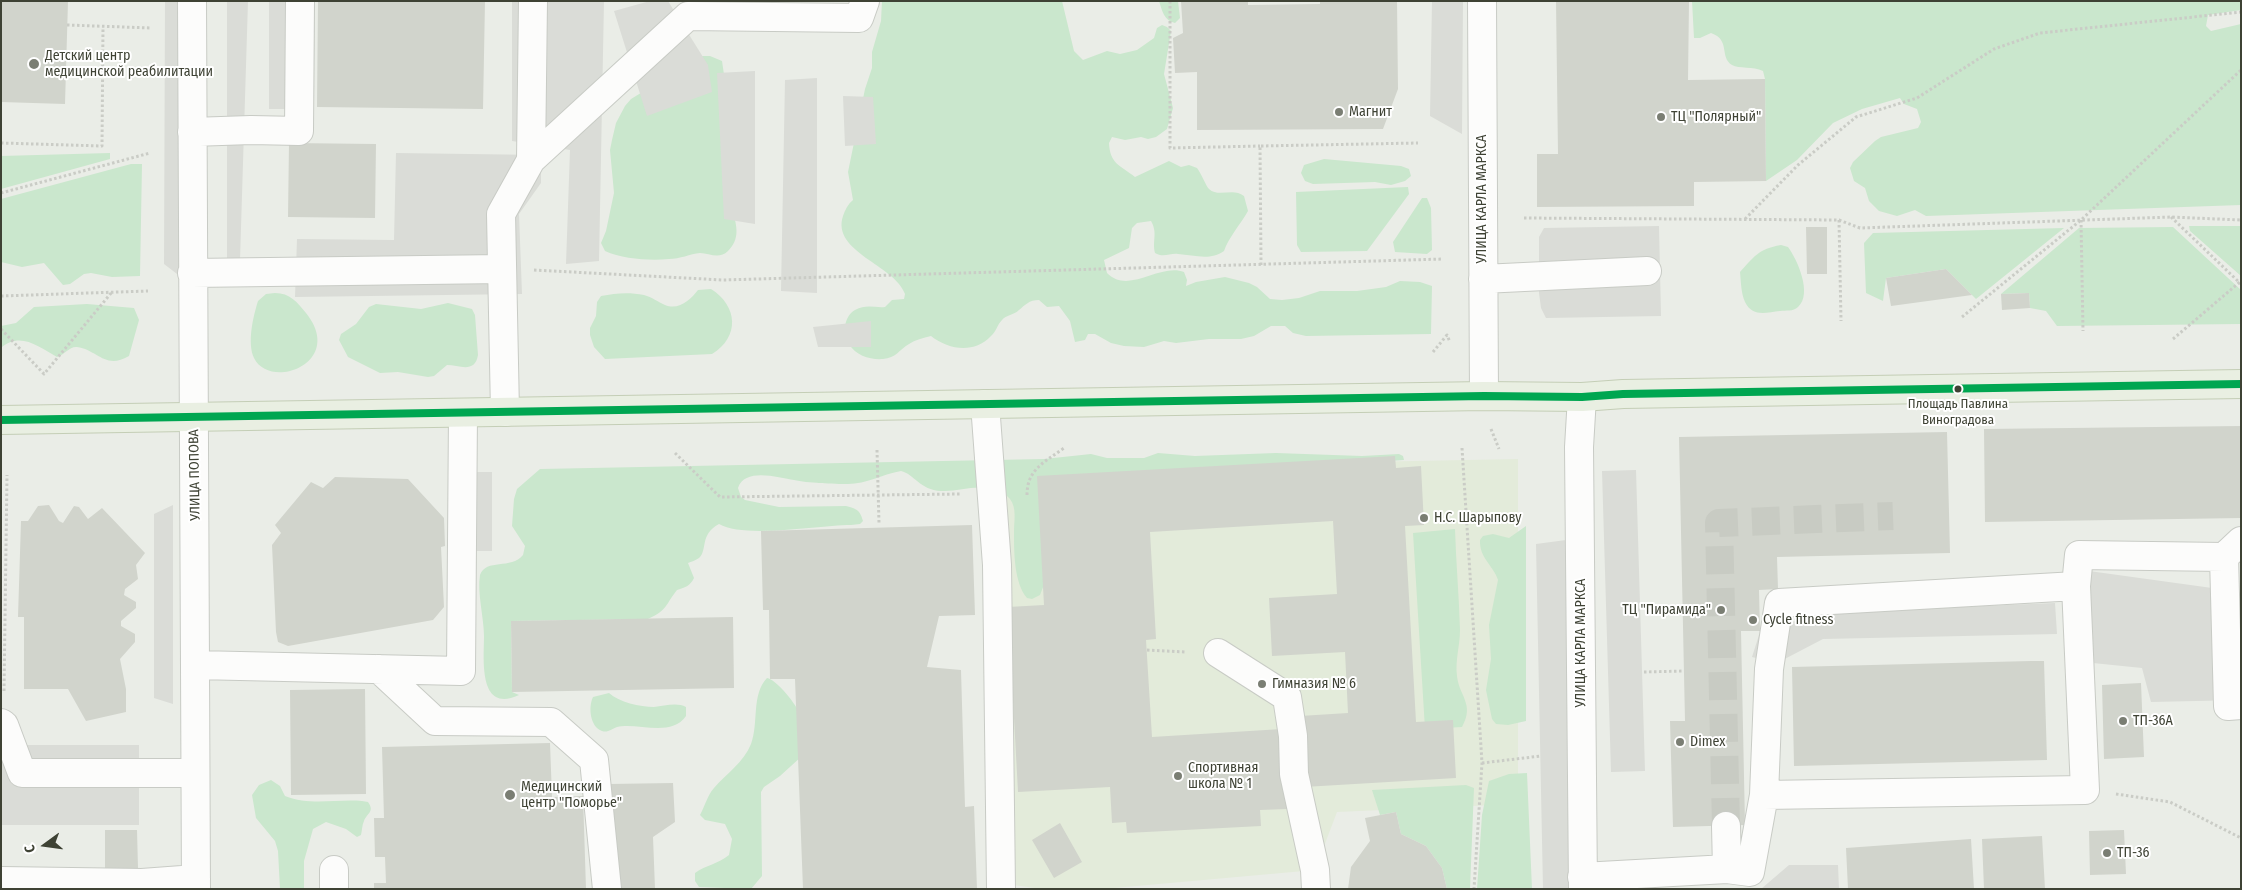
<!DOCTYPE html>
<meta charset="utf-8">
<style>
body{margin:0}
#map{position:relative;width:2242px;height:890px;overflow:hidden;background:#eaede7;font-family:"Fira Sans Condensed",sans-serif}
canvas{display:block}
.frame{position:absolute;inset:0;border:2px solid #3e4234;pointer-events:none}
.north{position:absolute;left:20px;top:820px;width:50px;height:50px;-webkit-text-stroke:4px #fff;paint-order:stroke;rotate:256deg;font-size:14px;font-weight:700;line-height:20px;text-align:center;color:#3e4234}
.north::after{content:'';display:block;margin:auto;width:18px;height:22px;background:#3e4234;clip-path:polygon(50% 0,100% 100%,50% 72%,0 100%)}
</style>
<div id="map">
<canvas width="2242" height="890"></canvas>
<div class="frame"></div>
<div class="north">С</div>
</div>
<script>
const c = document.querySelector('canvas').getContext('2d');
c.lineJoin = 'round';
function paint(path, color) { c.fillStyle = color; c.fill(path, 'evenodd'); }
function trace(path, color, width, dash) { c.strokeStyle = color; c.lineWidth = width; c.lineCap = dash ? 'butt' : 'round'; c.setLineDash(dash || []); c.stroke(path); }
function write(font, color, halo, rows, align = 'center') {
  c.font = font + ' "Fira Sans Condensed",sans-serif'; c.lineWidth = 4; c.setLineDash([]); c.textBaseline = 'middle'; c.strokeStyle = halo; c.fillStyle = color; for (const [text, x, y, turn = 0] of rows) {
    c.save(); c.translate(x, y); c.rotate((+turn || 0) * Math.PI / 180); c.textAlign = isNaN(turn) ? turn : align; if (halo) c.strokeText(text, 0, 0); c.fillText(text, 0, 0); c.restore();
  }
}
const education = new Path2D(`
 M1518,459V804L1337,812L1315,870L1103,889H1041L1014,885L999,469Z`);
const green = new Path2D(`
 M882,1H1062L1074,51L1083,60L1107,51L1120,54L1137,50L1154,38L1157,28L1162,25L1167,27L1171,31L1164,74L1173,108L1167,129L1156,137L1148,139L1141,137L1125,140L1112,137L1109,143C1110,164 1120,165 1135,177L1169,161L1181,167L1189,165L1197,168C1201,173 1206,186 1209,189C1219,198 1233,187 1244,196L1248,211C1240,225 1229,237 1224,251C1210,261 1194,255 1178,254C1170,253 1163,258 1155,253C1152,241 1158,233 1151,221L1137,223L1132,228L1129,248L1104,260L1107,273C1129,295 1159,263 1184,272L1187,280L1186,286L1196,282L1225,277L1249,283L1257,287L1270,299L1282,300L1299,298L1320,291H1357L1386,287L1400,281L1420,282L1432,286L1431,334L1306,336L1293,333L1285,326H1271L1254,336L1241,339H1209L1176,343L1164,341L1144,347L1124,346L1111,343L1095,334H1088L1085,340L1075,342L1070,321L1059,306L1047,307L1039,300C1029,300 1025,305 1019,310C1014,315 1006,315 1002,320C997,325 996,332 991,336C974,354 949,350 931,336C923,338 915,340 909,344C899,350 896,358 883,359C871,360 856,356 849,344C842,334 844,316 855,310C866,304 875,308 885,307L892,300L904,299L905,294C895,265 831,252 843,216C845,210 848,204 853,200L848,172L865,89L872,68V52L881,21Z
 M1159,1H1178L1180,18L1175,23C1164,21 1162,10 1159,1Z
 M1692,1H2241V10L2208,15L2206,26L2211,31L2241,24V205L1926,216L1915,210L1897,216L1879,211L1869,201L1865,188L1854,181L1850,168L1853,162L1875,141L1881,137L1918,128L1921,122L1917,109L1904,104L1900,98L1862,109L1833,123L1797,160L1766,181L1765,79L1763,71C1753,66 1739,69 1732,65C1719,57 1731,40 1711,33L1700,38H1694Z
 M702,56H710L722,61L727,95L733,212C737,227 740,239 728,251C719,260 709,253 700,253C690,254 680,259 669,259C650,261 623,259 605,251L601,243L606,231L614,193L610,150L612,140L616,123L625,106L631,99L649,88Z
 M110,153V159L1,189V156Z
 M1324,159L1401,166L1409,169L1411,176L1405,181L1391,185L1375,182L1313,184L1305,181L1301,173L1304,165Z
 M131,164H142L140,276L112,277L91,273L84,274L70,284L63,285L44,263L22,267L1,262V199Z
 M1408,187L1409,194L1367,251L1301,252L1297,245L1296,192Z
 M1422,198H1427L1431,208L1432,250L1427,254L1395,252L1393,242Z
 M2189,226H2241V276L2190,231Z
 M2173,227L2241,290V324L2057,326L2046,311L2030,308L2029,293L2001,294L2079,228Z
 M2064,228L1976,299L1946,269L1886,278L1883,301L1866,293L1864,243L1873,233Z
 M1781,245L1788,247C1797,259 1813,294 1798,307C1793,312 1786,310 1780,311C1767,312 1753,318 1745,302C1741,293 1741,282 1740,272C1754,257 1758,249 1781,245Z
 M711,289C738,306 740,337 712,354L605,359L594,347L590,335V328L596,316L597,302L601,296C616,293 629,292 644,295C652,297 658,302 665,305C679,311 691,299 698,290Z
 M275,293C290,293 297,302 306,313C346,363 270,391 254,358C247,343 253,317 258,301L266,294Z
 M448,303L472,309L475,315L478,355C475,374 459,365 447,365L434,376L428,377L398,372L380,373L348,357L339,340L341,334L356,324L369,307L376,304L421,309Z
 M87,304L134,308L139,320L129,356C105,370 98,350 77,347C70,346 64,355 57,357C39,347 20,331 1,348V326L16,323L34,307Z
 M1158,453L1195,456L1276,453L1362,456L1399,454L1403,456L1404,460L1045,483V582L1040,595L1032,599L1027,598C1014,583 1014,552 1014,532C1014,521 1017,508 1010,499C1004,492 995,490 986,488C971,486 956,492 941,491C920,490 914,474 901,471C883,474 866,484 848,484C834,484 807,483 794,480C779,478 745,467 738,488L741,497L745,500L779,507L846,506C857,509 860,510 863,521L860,524L851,525C818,525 745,539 719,524C699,535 708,550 699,558C696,560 691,562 688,563L694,578C690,586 686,587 677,590C665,605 668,610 648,619L511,621L512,692L519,695C478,714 484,659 484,636C484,618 477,593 480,575C486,558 511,570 523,555L525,546L512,526L514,499L517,489L540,469L1044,459L1091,454L1107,458H1144Z
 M1526,526V721L1508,725L1496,724L1492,719L1486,690L1491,659L1489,625L1498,580C1494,566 1479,558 1480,540L1483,536L1493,534L1509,538Z
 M1455,529C1456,562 1459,596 1460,630C1460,646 1455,660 1457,676C1459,696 1475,704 1462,727L1425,729L1413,533Z
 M767,678C776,679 798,706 800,715C803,728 801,743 802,756L780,776L764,787L761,792L762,876L751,889L699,887L695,881V873C706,865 718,864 729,855L732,839L725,824L705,820L700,815C705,806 707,796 714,788C726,774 744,762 751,744C759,723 751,695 767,678Z
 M609,693C619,702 640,707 654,707C664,706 677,702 686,707V716C671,738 637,722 617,727C611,729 608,733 602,731C590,727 588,707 593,697Z
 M1527,773L1532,889H1477L1482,815L1489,781L1509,774Z
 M271,780L280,786L285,796C310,806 335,799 362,801L368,802C375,812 367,813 364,821C362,825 362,831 361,835L357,837L346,829L326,822L313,829L304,861V889H280L278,851L275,841L256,818L252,795L259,785Z
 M1466,785L1474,788L1470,889H1447L1442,868L1426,846L1401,834L1396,812L1380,815L1372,790Z`);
const parking = new Path2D(`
 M165,1H185L181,277L164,264Z
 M227,1H248L240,260L227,266Z
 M269,1H315L314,109H269Z
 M512,1H604L599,261L566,264L570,150L512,141Z
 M650,1H668L708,65L712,92L647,116L614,11Z
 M1432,1H1463L1462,134L1430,116Z
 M755,71V224L724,219L717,73Z
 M817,78V293L781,291L785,80Z
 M843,96L873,97L876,144L845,146Z
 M396,153L541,155V183L519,214L522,294L295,297L297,239L394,240Z
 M1659,226L1661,316L1546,318L1541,308L1539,293V237L1544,228Z
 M871,321V347H818L813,327Z
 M1636,470L1645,771L1611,772L1602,471Z
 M468,472H492V551H468Z
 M173,505V704L154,698V514Z
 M1566,540L1572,889H1543L1536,544Z
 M2089,571L2241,592V700L2151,702L2142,668L2093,663Z
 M2055,603L2057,634L1823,639L1777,663L1752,657L1759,635L1816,613Z
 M1,745H139V825H1Z
 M1789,865H1838L1839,889H1761Z`);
const building = new Path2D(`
 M1,1H68L65,104L1,102Z
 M318,1H485L483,109L317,107Z
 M1181,1H1248V5L1320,4V1H1397L1398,89L1383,129L1197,130V72L1175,73L1173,38L1183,33Z
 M1556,1H1689L1688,80L1765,79L1766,181L1694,182V206L1537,207V154H1558Z
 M289,143L376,144L375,218L288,217Z
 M1806,227H1827V274H1807Z
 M1946,269L1972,295L1891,306L1886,278Z
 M2029,293L2030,308L2002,310L2001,294Z
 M2241,426V518L1985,522L1984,429Z
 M1947,432L1950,553L1777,557L1778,589L1759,590L1760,631H1741L1745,825L1673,827L1670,721H1685L1679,437Z
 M1395,456L1396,468L1421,466L1424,525L1405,526L1416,722L1453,720L1456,778L1304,787L1285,774L1287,809L1260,810L1261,826L1127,833L1126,822L1112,823L1110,787L1018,792L1008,607L1044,605L1037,476ZM1333,521L1337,594L1269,598L1272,656L1345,652L1348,713L1300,716L1282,729L1152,737L1146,640L1156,639L1150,532Z
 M335,477L408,479L444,518L445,546L441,547L444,607L433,620L288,646L278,642L276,632L272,545L281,533L275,525L311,482L323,488Z
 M49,505L59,521L63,523L74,506L79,507L88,519L102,508L145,553L136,565L138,579L125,589L124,595L136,602V608L121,621V626L135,634V642L120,659L126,689V712L86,721L68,689H24V617H18L21,521H28L38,506Z
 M972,525L975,615L939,616L927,667L961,670L965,807L974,806L977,889H803L795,679H770L769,610H763L761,531Z
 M733,617L734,688L512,692L511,621Z
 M2031,661H2044L2047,760L1794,766L1792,667Z
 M2141,683L2144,757L2104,759L2102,685Z
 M365,689L366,794L291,795L290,690Z
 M550,743L552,797L583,796L586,889H374V883H386L385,857H375L374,818H384L382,747Z
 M673,783L675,822L653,837L655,889H609V784Z
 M1396,812L1401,834L1426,846L1442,868L1447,889H1348L1351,867L1370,841L1365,818Z
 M1060,823L1082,862L1054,878L1032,840Z
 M105,830H137L138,868L105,869Z
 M2124,830L2126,874L2090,875L2089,831Z
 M2042,836L2045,889H1984L1982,839Z
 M1971,839L1974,889H1848L1846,848Z`);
const minorTunnel = new Path2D(`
 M1726,826L1719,523L1893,516`);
const path = new Path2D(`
 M1170,1V148L1260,146
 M67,25L151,28
 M1,143L102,146L103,27
 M1,193L150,153
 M2171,217L2241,284
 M1524,218L1839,220L1860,228L2171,217L2241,220
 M1745,219L1798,165L1856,117L1917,98L1994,49L2040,33L2241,12
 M1839,220L1841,321
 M2081,220L2083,331
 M1261,265L1260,146L1418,143
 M534,270L723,280L1443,259
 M1,296L148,291
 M1962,317L2081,220L2241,70
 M1,329L44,374L112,292
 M2173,339L2241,281
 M1433,352L1447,335L1450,342
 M1491,429L1499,449
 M1462,448L1482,763L1474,889
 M877,450L879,523
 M675,453L720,497L960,494
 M1027,495C1027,469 1045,462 1064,448
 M1147,650L1186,652
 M1644,672L1684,671
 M4,691L7,475
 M1482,763L1541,756
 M2116,794L2170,802L2241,838`);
const minor = new Path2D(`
 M192,1L196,889
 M1482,1L1484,396
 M192,132L251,130L299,131L300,1
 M531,160L533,1
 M192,273L502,269
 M1483,279L1647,271
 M1582,397L1579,447L1583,889
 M985,404L997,565L1001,889
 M505,412L501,214L531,160L688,16L859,18L865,1
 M2224,557L2228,706L2241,705
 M1218,653L1287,697L1293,736L1294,774L1315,870L1316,889
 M196,665L461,671L463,413
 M379,669L435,721L551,722L594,760L607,889
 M1,723L4,725L22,773H195
 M1764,795L2085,790L2076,586L2079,555L2224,557L2241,541
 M1726,826L1727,869
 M334,870V889
 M1582,877L1727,869L1750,872L1764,795L1769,669L1779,603L2076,586
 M1,881L142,883L196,879`);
const major = new Path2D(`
 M1,420L1484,396L1582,397L1623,394L2241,384`);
const bus1 = new Path2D(`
 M1,420L1484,396L1582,397L1623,394L2241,384`);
const markers = [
 [34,64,6,"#7a7e73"],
 [1339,112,5,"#7a7e73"],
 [1661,117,5,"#7a7e73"],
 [1958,389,4.5,"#3e4234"],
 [1424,518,5,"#7a7e73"],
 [1721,610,5,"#7a7e73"],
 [1753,620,5,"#7a7e73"],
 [1262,684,5,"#7a7e73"],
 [2123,721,5,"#7a7e73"],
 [1680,742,5,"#7a7e73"],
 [1178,776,5,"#7a7e73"],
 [510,795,6,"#7a7e73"],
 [2107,853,5,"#7a7e73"]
];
const busNames = [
 ["Площадь Павлина",1958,404],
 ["Виноградова",1958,420]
];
const poiNames = [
 ["Детский центр",45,56],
 ["медицинской реабилитации",45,72],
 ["Магнит",1349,112],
 ["ТЦ \"Полярный\"",1671,117],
 ["Н.С. Шарыпову",1434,518],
 ["ТЦ \"Пирамида\"",1711,610,"right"],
 ["Cycle fitness",1763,620],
 ["Гимназия № 6",1272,684],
 ["ТП-36А",2133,721],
 ["Dimex",1690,742],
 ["Спортивная",1188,768],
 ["школа № 1",1188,784],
 ["Медицинский",521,787],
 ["центр \"Поморье\"",521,803],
 ["ТП-36",2117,853]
];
const streetNames = [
 ["УЛИЦА КАРЛА МАРКСА",1482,199,-90],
 ["УЛИЦА ПОПОВА",195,475,-91],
 ["УЛИЦА КАРЛА МАРКСА",1581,643,-90]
];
paint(education, '#e3ebda');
paint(green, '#cae7cd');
paint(parking, '#dadcd7');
paint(building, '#d1d4cc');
trace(minorTunnel, '#c8cbc3', 28, [28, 14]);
trace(minor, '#c8cbc5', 30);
trace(major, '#c4ceb6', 30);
trace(path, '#caccc6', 3, [2.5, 2.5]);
trace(minor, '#fcfcfb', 28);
trace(major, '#e9efe2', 28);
trace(bus1, '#00a651', 8);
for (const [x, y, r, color] of markers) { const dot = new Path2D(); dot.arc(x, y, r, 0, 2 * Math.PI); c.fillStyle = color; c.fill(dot); trace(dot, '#fff', 2); }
write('13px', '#3e4234', '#fff', busNames);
write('14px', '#3e4234', '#fff', poiNames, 'left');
write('14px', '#3e4234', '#fff', streetNames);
</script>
